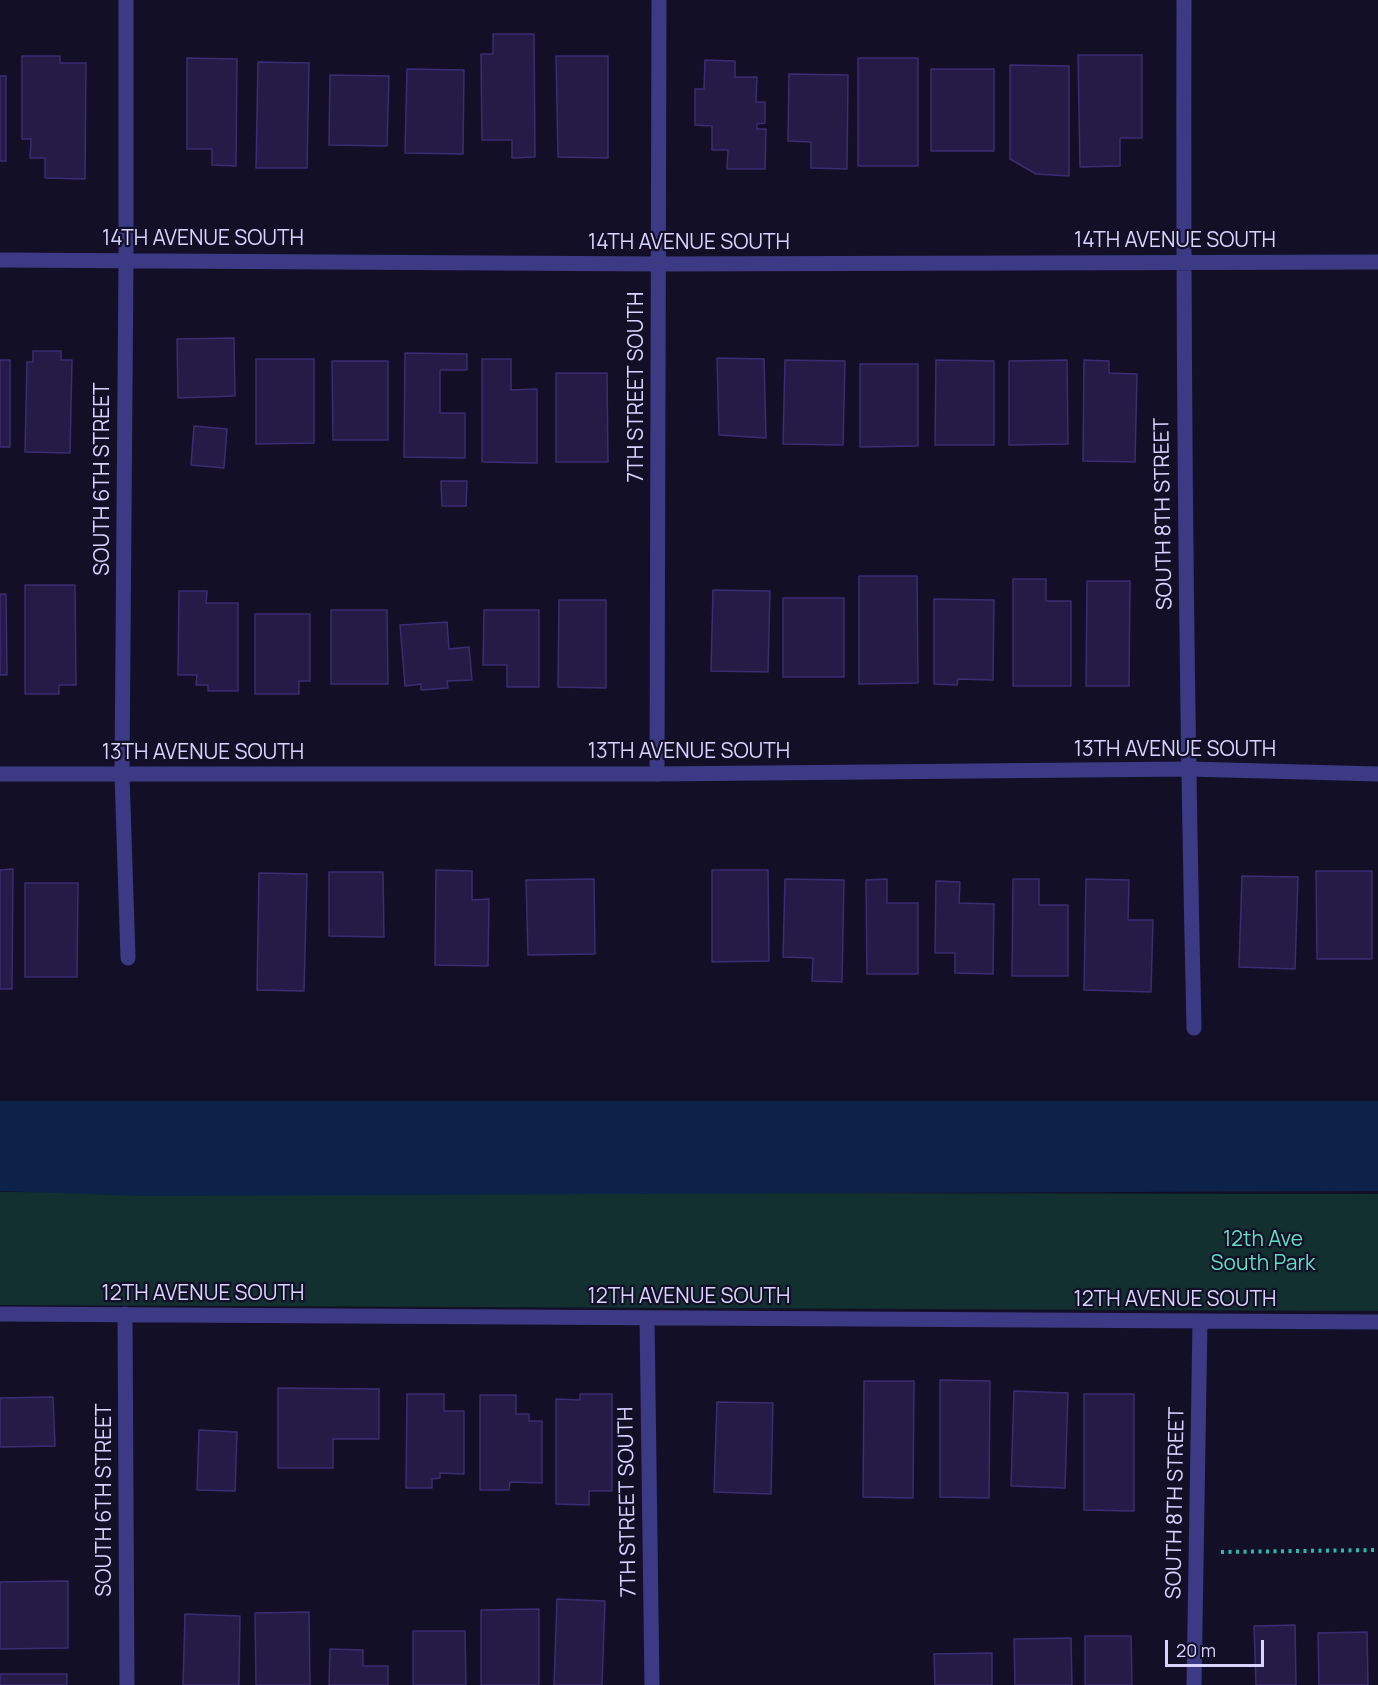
<!DOCTYPE html>
<style>
body{margin:0}
#map{position:relative;width:1378px;height:1685px;overflow:hidden;background:#130f26;font-family:Manrope,sans-serif}
canvas{display:block}
.scale{position:absolute;left:1165px;top:1640px;width:99px;height:27px;box-sizing:border-box;border:3px solid #d9d4ff;border-top:0;padding-left:8px;font-size:18px;line-height:21px;white-space:nowrap;color:#d9d4ff;-webkit-text-stroke:4px #130f26;paint-order:stroke}
</style>
<div id="map">
<canvas width="1378" height="1685"></canvas>
<div class="scale">20 m</div>
</div>
<script>
const c = document.querySelector('canvas').getContext('2d');
c.lineJoin = 'round';
function paint(path, color) { c.fillStyle = color; c.fill(path, 'evenodd'); }
function trace(path, color, width, dash) { c.strokeStyle = color; c.lineWidth = width; c.lineCap = dash ? 'butt' : 'round'; c.setLineDash(dash || []); c.stroke(path); }
function write(font, color, halo, rows, align = 'center') {
  c.font = font + ' Manrope,sans-serif'; c.lineWidth = 4.5; c.setLineDash([]); c.textBaseline = 'middle'; c.strokeStyle = halo; c.fillStyle = color; for (const [text, x, y, turn = 0] of rows) {
    c.save(); c.translate(x, y); c.rotate((+turn || 0) * Math.PI / 180); c.textAlign = isNaN(turn) ? turn : align; if (halo) c.strokeText(text, 0, 0); c.fillText(text, 0, 0); c.restore();
  }
}
const green = new Path2D(`
 M0,1192L1378,1194V1311L0,1305Z`);
const water = new Path2D(`
 M0,1101H1378V1191L142,1196L0,1191Z`);
const building = new Path2D(`
 M493,34H534L535,157L512,158V140H482L481,54H493Z
 M1078,55H1142V138H1120V166L1080,167Z
 M22,56H60V63H86L85,179L45,178V158H30L31,139H22Z
 M556,56H608V158L558,157Z
 M187,58L237,59L236,166L212,165V149H187Z
 M858,58H918V166H858Z
 M705,60L735,61V77H757L756,102H765V123L757,124V129H766L765,169H727L728,150H712V126L695,125V89H704Z
 M258,62L309,63L307,168H256Z
 M1010,65L1069,66V176L1036,174L1010,159Z
 M407,69L464,70L463,154L405,153Z
 M931,69H994V151H931Z
 M789,74L848,75L847,169L811,168V142L788,141Z
 M330,75L389,76L387,146L329,145Z
 M0,76H6V161H0Z
 M234,338L235,396L178,398L177,339Z
 M33,351H61V360H72L70,453L25,452L27,362H33Z
 M405,353L467,354V370H440V413H465V458L404,457Z
 M717,358L764,359L766,438L719,435Z
 M256,359H314V443L256,444Z
 M482,359H511V390L537,389V463L482,462Z
 M0,360H10V447H0Z
 M785,360L845,361L843,445L783,444Z
 M936,360L994,361V445H935Z
 M1067,360L1068,444L1009,445V361Z
 M1084,360L1109,361V373L1137,374L1135,462L1083,461Z
 M332,361H388V440H333Z
 M860,364H918V446L860,447Z
 M556,373H607L608,462H556Z
 M194,426L227,429L224,468L191,465Z
 M441,481H467L466,506H442Z
 M859,576H917L918,683L859,684Z
 M1013,579H1046V601H1071V686H1013Z
 M1087,581H1130L1129,686H1086Z
 M25,585H75L76,685H59V694H25Z
 M713,590L770,591L768,672L711,671Z
 M179,591H207L206,603H238V691H208V685H196L197,675H178Z
 M0,594H6L7,675H0Z
 M783,598H844V677H783Z
 M934,599L994,600L993,680L958,679L957,685L934,684Z
 M559,600H606V688L558,687Z
 M331,610H387L388,684H331Z
 M484,610H539V687H507V665H483Z
 M255,614H310V681H299V694H255Z
 M447,622L449,649L469,647L472,680L447,681L448,688L421,690V684L405,686L400,625Z
 M13,869L12,989H0V870Z
 M436,870L472,871V900L489,899L488,966L435,965Z
 M712,870H768L769,961L712,962Z
 M1316,871H1372V959H1317Z
 M329,872H383L384,937L329,936Z
 M259,873L307,874L304,991L257,990Z
 M1242,876L1298,877L1295,969L1239,967Z
 M594,879L595,954L528,955L526,880Z
 M785,879L844,880L842,982L812,981L813,958L783,957Z
 M887,879V903H918V974H867L866,880Z
 M1013,879H1039V905H1068V976H1012Z
 M1086,879L1129,880L1128,920H1153L1151,992L1084,990Z
 M936,881L960,882L959,903L994,904L993,974L955,973V953H935Z
 M25,883H78L77,977H25Z
 M940,1380L990,1381L989,1498L940,1497Z
 M864,1381H914L913,1498L863,1497Z
 M278,1388L379,1389V1439H333V1468H278Z
 M1014,1391L1068,1393L1065,1488L1011,1486Z
 M407,1394H444V1411H464V1474L440,1473V1478L432,1479V1488H406Z
 M580,1394H612V1491H589V1505L556,1504V1399L580,1400Z
 M1084,1394H1134V1511L1084,1510Z
 M480,1395H516V1414H529V1421H542V1483L510,1482L509,1490H480Z
 M53,1397L55,1446L0,1447V1398Z
 M717,1402L773,1403L771,1494L714,1492Z
 M199,1430L237,1432L235,1491L197,1490Z
 M68,1581V1648L0,1649V1582Z
 M557,1599L605,1601L602,1685H554Z
 M539,1609V1685H481V1610Z
 M309,1612L310,1685H256L255,1613Z
 M185,1614L240,1616L239,1685H183Z
 M1295,1625L1296,1685H1256L1254,1626Z
 M413,1631H465L466,1685H413Z
 M1367,1632L1368,1685H1319L1318,1633Z
 M1085,1636H1131L1132,1685H1085Z
 M1071,1638L1072,1685H1015L1014,1639Z
 M330,1649L363,1650V1666H388V1685H329Z
 M992,1653V1685H935L934,1654Z
 M0,1674H67V1685H0Z`);
const path = new Path2D(`
 M1221,1552L1378,1550`);
const minor = new Path2D(`
 M126,0V259L122,774L128,958
 M1184,0C1183,343 1186,685 1194,1028
 M0,260L658,264L1378,262
 M657,774L659,0
 M0,1314L1378,1322
 M125,1314L127,1685
 M647,1318L652,1685
 M1194,1685L1200,1321`);
const tertiary = new Path2D(`
 M0,774H657L1188,769L1378,774`);
const streetNames = [
 ["14TH AVENUE SOUTH",203,239],
 ["14TH AVENUE SOUTH",1175,241],
 ["14TH AVENUE SOUTH",689,243],
 ["7TH STREET SOUTH",637,387,-90],
 ["SOUTH 6TH STREET",103,479,-90],
 ["SOUTH 8TH STREET",1164,514,-91],
 ["13TH AVENUE SOUTH",1175,750],
 ["13TH AVENUE SOUTH",689,752],
 ["13TH AVENUE SOUTH",203,753],
 ["12TH AVENUE SOUTH",203,1294],
 ["12TH AVENUE SOUTH",689,1297],
 ["12TH AVENUE SOUTH",1175,1300],
 ["SOUTH 6TH STREET",105,1500,-90],
 ["7TH STREET SOUTH",628,1502,-91],
 ["SOUTH 8TH STREET",1176,1503,-89]
];
const parkNames = [
 ["12th Ave",1263,1240],
 ["South Park",1263,1264]
];
paint(green, '#12302f');
paint(water, '#0c2248');
paint(building, '#241b47');
trace(building, '#3b2d73', 1.5);
trace(path, '#2fb8b0', 4, [3, 4.5]);
trace(minor, '#3d3a85', 15);
trace(tertiary, '#3d3a85', 15);
write('21px', '#d9d4ff', '#130f26', streetNames);
write('21px', '#5fe0c0', '#130f26', parkNames);
</script>
